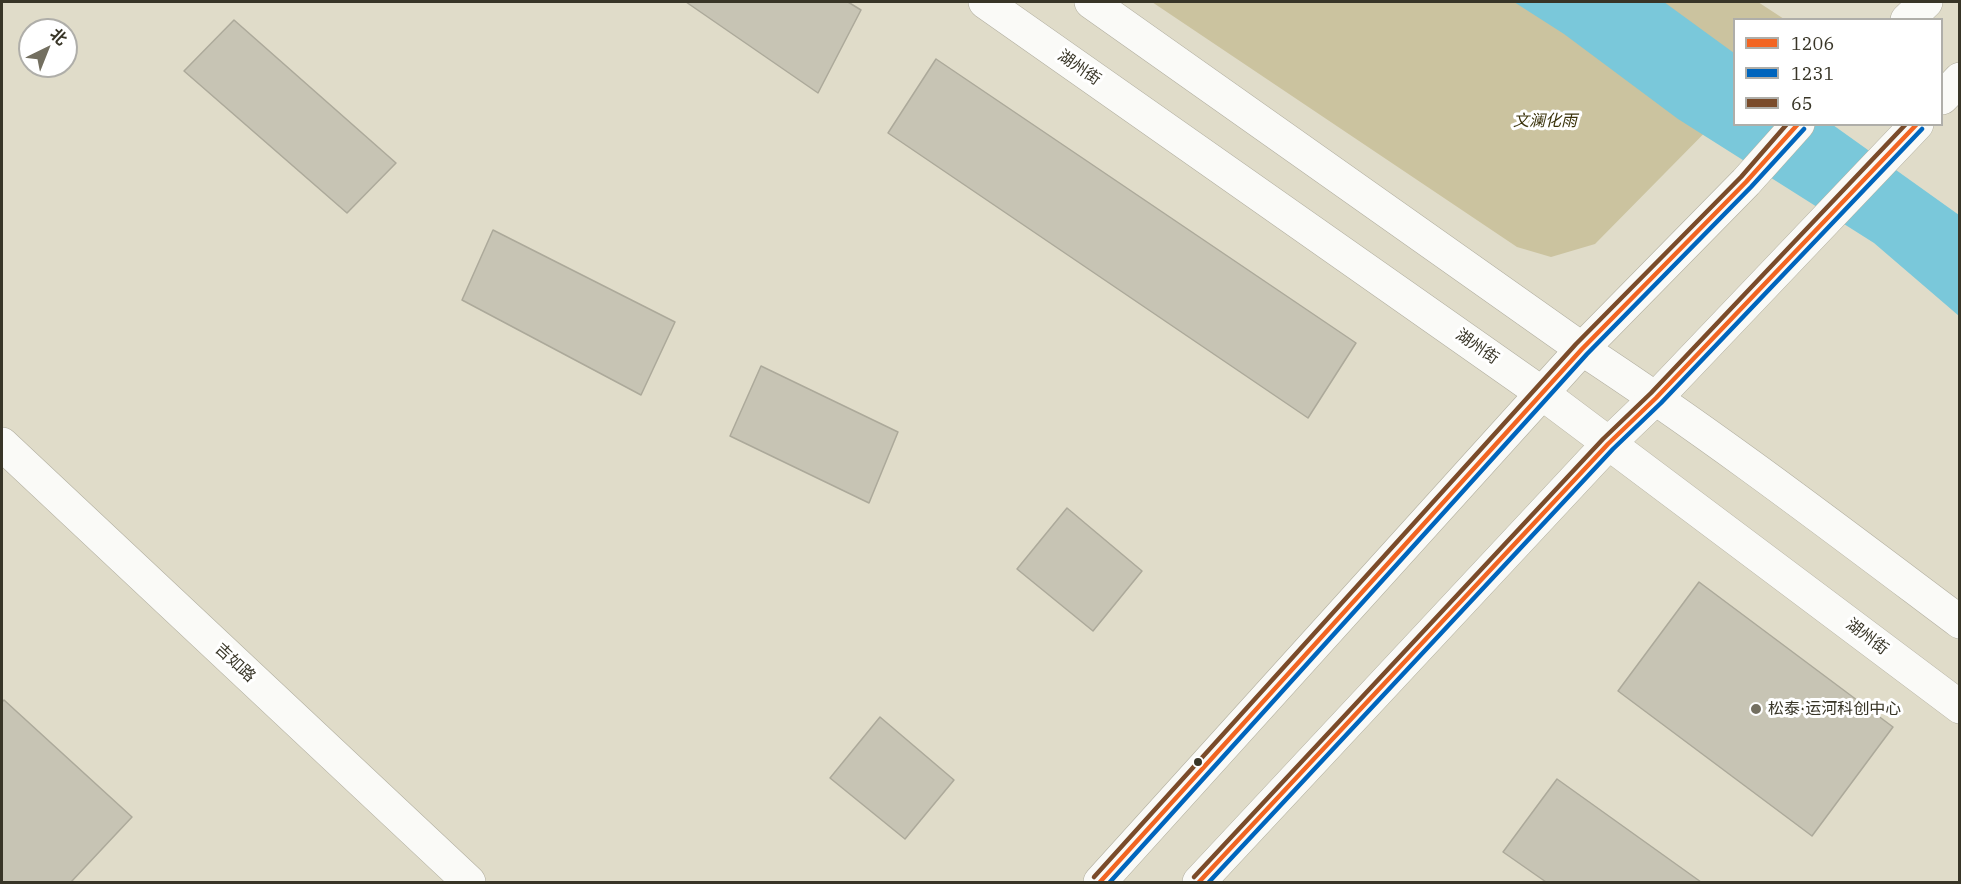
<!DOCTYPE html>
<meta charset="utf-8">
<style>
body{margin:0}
#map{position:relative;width:1961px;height:884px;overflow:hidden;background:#e0dcc9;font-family:"IBM Plex Serif","Noto Sans SC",serif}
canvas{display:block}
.frame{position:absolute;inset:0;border:3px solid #383527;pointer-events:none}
.legend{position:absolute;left:1733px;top:18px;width:210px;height:108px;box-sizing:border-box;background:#fff;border:2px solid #afaea9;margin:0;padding:8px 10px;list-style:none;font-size:18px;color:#383527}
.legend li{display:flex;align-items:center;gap:12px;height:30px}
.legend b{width:30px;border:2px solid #afaea9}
.north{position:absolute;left:18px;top:18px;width:60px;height:60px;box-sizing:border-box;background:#fff;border:2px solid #afaea9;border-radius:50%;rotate:43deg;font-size:16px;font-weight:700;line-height:24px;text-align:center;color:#383527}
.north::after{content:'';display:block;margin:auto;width:21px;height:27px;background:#736f60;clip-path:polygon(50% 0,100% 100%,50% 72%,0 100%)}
</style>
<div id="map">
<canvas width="1961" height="884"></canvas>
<div class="frame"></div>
<ul class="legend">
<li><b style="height:8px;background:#f26522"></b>1206</li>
<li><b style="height:8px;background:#0065bd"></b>1231</li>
<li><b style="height:8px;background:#7a4b2a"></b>65</li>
</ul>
<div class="north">北</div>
</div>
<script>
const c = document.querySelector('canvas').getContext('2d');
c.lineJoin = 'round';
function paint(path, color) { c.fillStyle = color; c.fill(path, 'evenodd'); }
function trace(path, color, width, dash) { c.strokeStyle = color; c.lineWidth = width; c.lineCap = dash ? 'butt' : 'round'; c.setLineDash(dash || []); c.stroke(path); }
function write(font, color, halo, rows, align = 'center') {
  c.font = font + ' "IBM Plex Serif","Noto Sans SC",serif'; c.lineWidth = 6; c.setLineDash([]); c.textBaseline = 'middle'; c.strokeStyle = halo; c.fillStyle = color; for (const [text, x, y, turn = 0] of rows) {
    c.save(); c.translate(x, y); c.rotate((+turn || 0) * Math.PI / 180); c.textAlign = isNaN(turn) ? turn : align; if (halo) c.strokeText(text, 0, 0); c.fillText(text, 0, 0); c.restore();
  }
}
const green = new Path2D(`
 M1152,2H1758L1784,19L1734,20V103L1595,244L1551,257L1517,247Z`);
const water = new Path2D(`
 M1514,2H1664L1734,53V124L1833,125L1959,215V316L1874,243L1678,119L1564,34Z`);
const building = new Path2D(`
 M686,2H848L861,10L818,93Z
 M234,20L396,163L347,213L184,71Z
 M936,59L1356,343L1308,418L888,133Z
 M493,230L675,322L641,395L462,300Z
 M761,366L898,432L869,503L730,436Z
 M1067,508L1142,571L1093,631L1017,569Z
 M1699,582L1893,727L1812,836L1618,691Z
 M4,700L132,817L71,882H2V702Z
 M880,717L954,780L905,839L830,778Z
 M1557,779L1701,882H1546L1503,852Z`);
const street = new Path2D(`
 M2,444L469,882`);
const secondary = new Path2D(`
 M985,2L1543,394L1960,707
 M1091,2L1582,349C1712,434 1836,529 1960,622`);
const primary = new Path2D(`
 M1907,20L1926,2
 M1942,98L1960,79
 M1100,882L1582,349L1746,182L1798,124
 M1199,882L1608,444L1656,398L1917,124`);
const bus1 = new Path2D(`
 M1100,882L1582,349L1746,182L1798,124
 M1199,882L1608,444L1656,398L1917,124`);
const bus2 = new Path2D(`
 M1110,882L1587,354L1751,187L1804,129
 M1209,882L1613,449L1661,403L1922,129`);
const bus3 = new Path2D(`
 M1094,877L1576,344L1741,177L1787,124
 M1194,877L1603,439L1651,393L1906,124`);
const markers = [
 [1756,709,6,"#736f60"],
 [1198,762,5,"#383527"]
];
const streetNames = [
 ["湖州街",1079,68,35],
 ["湖州街",1477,347,35],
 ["湖州街",1867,637,37],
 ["吉如路",235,663,43]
];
const parkNames = [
 ["文澜化雨",1545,121]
];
const poiNames = [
 ["松泰·运河科创中心",1768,709]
];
paint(green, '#cbc39f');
paint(water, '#7ac8da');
paint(building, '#c7c4b4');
trace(building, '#aca99a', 1.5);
trace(street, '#b1ae9f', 34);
trace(secondary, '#b1ae9f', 34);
trace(primary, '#b1ae9f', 34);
trace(street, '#fafaf7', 33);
trace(secondary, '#fafaf7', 33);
trace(primary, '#fafaf7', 33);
trace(bus1, '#f26522', 4.5);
trace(bus2, '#0065bd', 4.5);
trace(bus3, '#7a4b2a', 4.5);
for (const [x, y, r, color] of markers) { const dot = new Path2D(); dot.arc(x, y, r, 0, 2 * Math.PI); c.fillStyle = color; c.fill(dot); trace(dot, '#fff', 2); }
write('16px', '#383527', '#fff', streetNames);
write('italic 16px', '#3a320a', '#fff', parkNames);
write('16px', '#383527', '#fff', poiNames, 'left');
</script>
